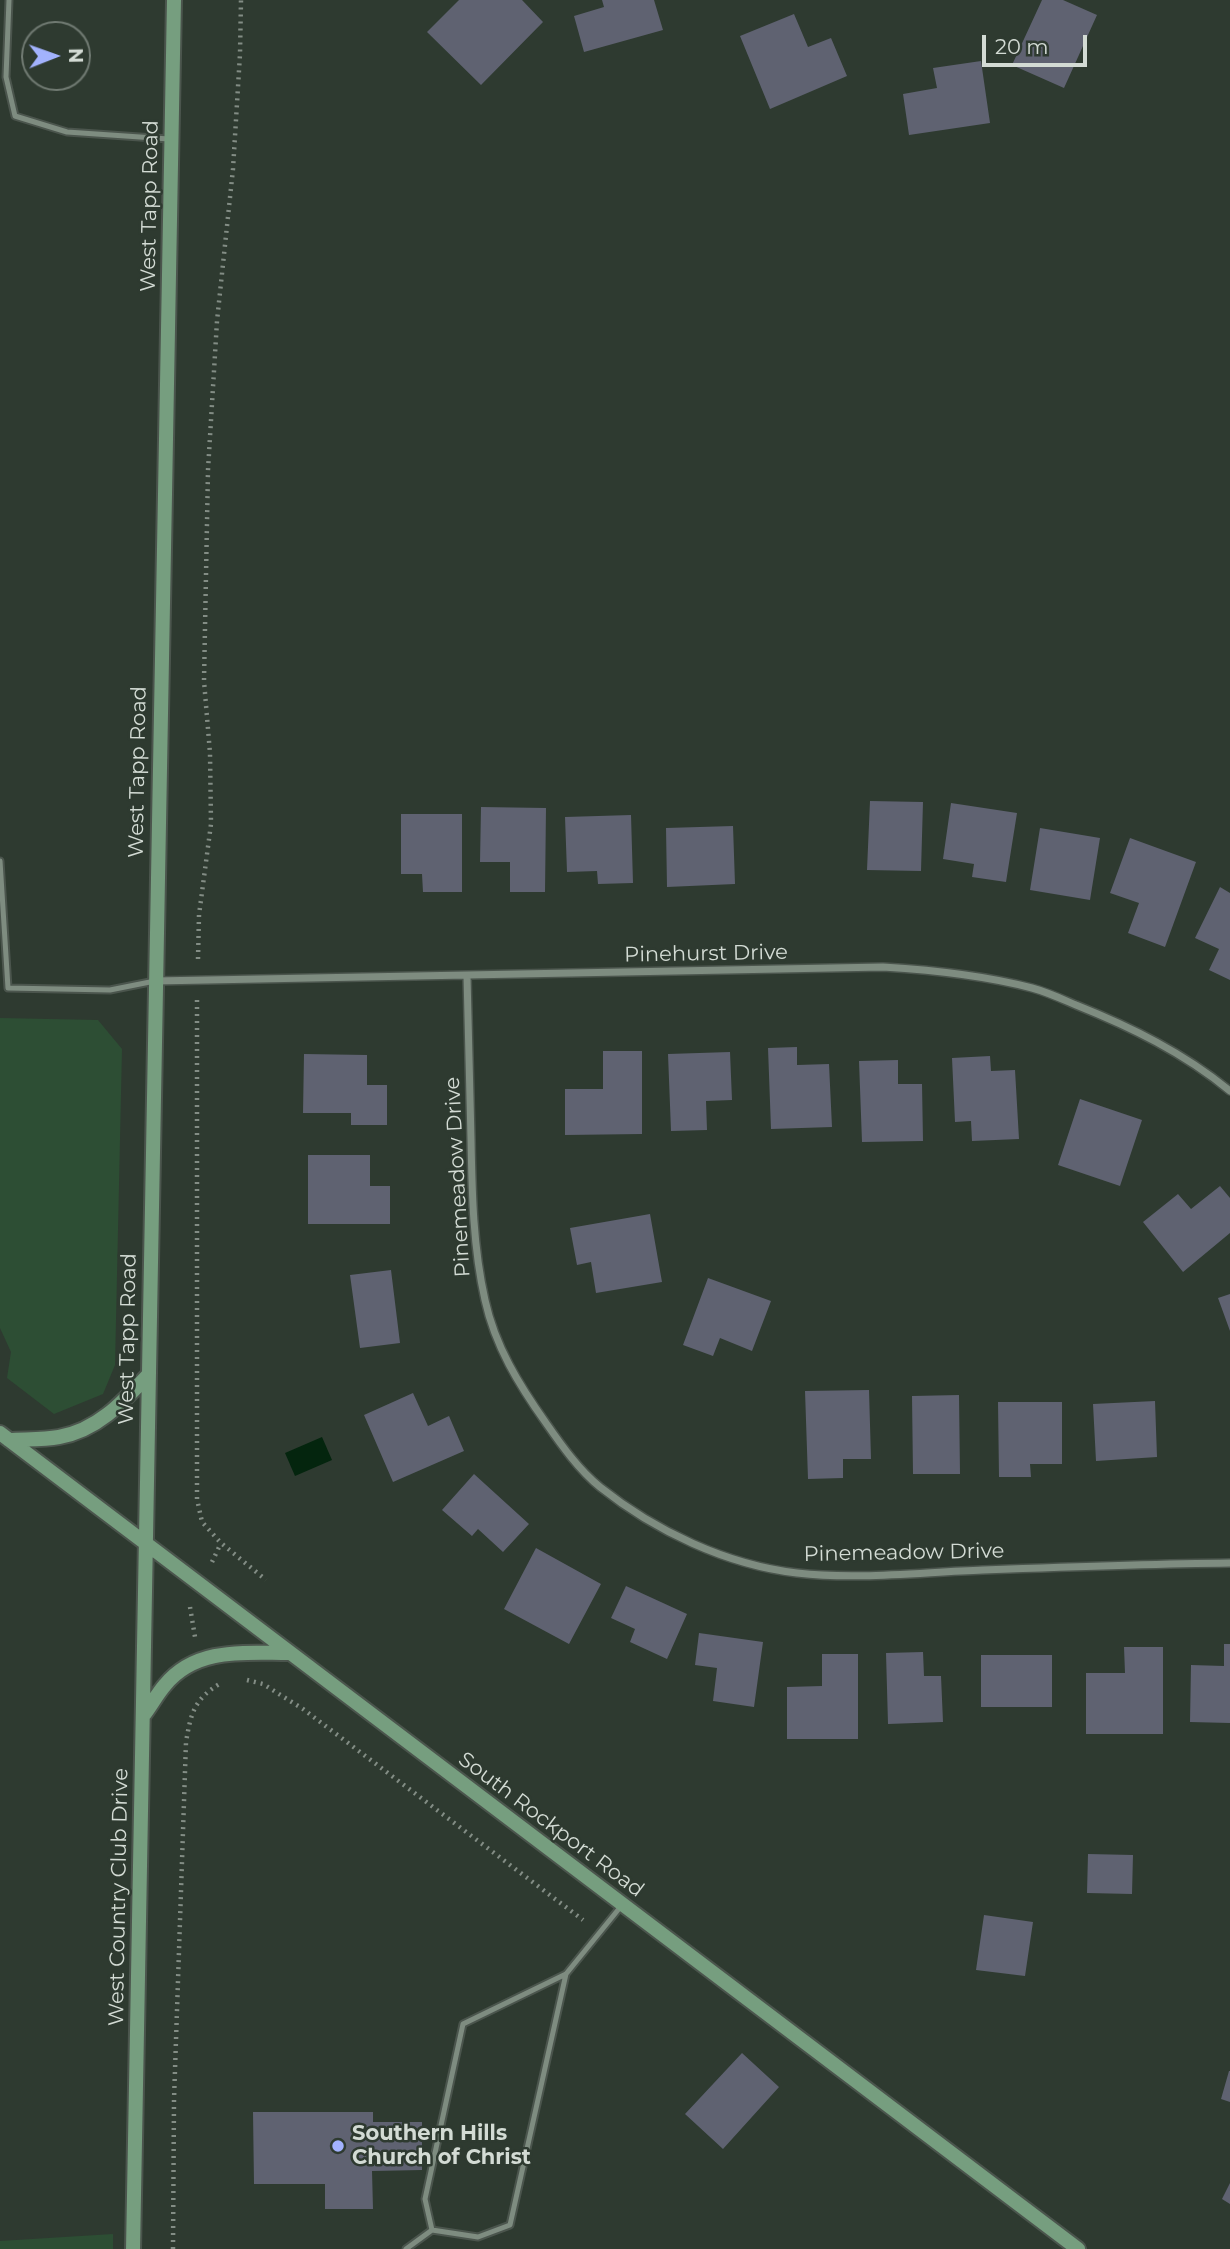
<!DOCTYPE html>
<style>
body{margin:0}
#map{position:relative;width:1230px;height:2249px;overflow:hidden;background:#2e3a30;font-family:Montserrat,sans-serif}
canvas{display:block}
.north{position:absolute;left:21px;top:21px;width:70px;height:70px;box-sizing:border-box;background:#2e3a30;border:2px solid #707a72;border-radius:50%;rotate:89deg;font-size:19px;font-weight:700;line-height:28px;text-align:center;color:#d3dbd4}
.north::after{content:'';display:block;margin:auto;width:24px;height:32px;background:#a2b2fd;clip-path:polygon(50% 0,100% 100%,50% 72%,0 100%)}
.scale{position:absolute;left:982px;top:35px;width:105px;height:32px;box-sizing:border-box;border:4px solid #d3dbd4;border-top:0;padding-left:9px;font-size:21px;line-height:24px;white-space:nowrap;color:#d3dbd4;-webkit-text-stroke:5px #2e3a30;paint-order:stroke}
</style>
<div id="map">
<canvas width="1230" height="2249"></canvas>
<div class="north">N</div>
<div class="scale">20 m</div>
</div>
<script>
const c = document.querySelector('canvas').getContext('2d');
c.lineJoin = 'round';
function paint(path, color) { c.fillStyle = color; c.fill(path, 'evenodd'); }
function trace(path, color, width, dash) { c.strokeStyle = color; c.lineWidth = width; c.lineCap = dash ? 'butt' : 'round'; c.setLineDash(dash || []); c.stroke(path); }
function write(font, color, halo, rows, align = 'center') {
  c.font = font + ' Montserrat,sans-serif'; c.lineWidth = 5; c.setLineDash([]); c.textBaseline = 'middle'; c.strokeStyle = halo; c.fillStyle = color; for (const [text, x, y, turn = 0] of rows) {
    c.save(); c.translate(x, y); c.rotate((+turn || 0) * Math.PI / 180); c.textAlign = isNaN(turn) ? turn : align; if (halo) c.strokeText(text, 0, 0); c.fillText(text, 0, 0); c.restore();
  }
}
const green = new Path2D(`
 M0,1018L98,1020L122,1049L115,1365L103,1394L54,1414L7,1378L11,1352L0,1328Z
 M113,2234V2249H0V2241Z`);
const water = new Path2D(`
 M322,1437L332,1460L295,1476L285,1453Z`);
const building = new Path2D(`
 M459,0H522L543,22L481,85L427,32Z
 M602,0H654L663,30L584,52L574,16L604,7Z
 M1042,0H1063L1097,15L1064,88L1012,65Z
 M794,14L808,47L831,38L847,76L770,109L740,36Z
 M981,61L990,123L909,135L903,94L937,88L933,68Z
 M870,801L923,802L921,871L867,870Z
 M951,803L1017,813L1006,882L972,877L974,864L943,859Z
 M481,807L546,808L545,892H510V862H480Z
 M401,814H462V892H423L422,874H401Z
 M631,815L633,883L598,884L597,871L567,872L565,817Z
 M733,826L735,884L667,887L666,828Z
 M1040,828L1100,838L1090,900L1030,890Z
 M1130,838L1196,862L1165,947L1128,933L1139,903L1110,893Z
 M1220,887L1230,893V980L1209,970L1219,949L1195,938Z
 M797,1047V1065L829,1064L832,1127L771,1129L768,1048Z
 M603,1051H642V1134L565,1135V1089H603Z
 M730,1052L732,1100L706,1101L707,1130L671,1131L668,1054Z
 M304,1054L367,1055V1085H387V1125H351V1113H303Z
 M990,1056L991,1071L1015,1070L1019,1139L972,1141L971,1121L955,1122L952,1058Z
 M898,1060V1084H922L923,1141L862,1142L859,1061Z
 M1080,1099L1142,1120L1120,1186L1058,1165Z
 M308,1155H370V1186H390V1224H308Z
 M1220,1186L1230,1198V1233L1183,1272L1143,1222L1178,1194L1191,1209Z
 M650,1214L662,1282L596,1293L591,1262L577,1265L570,1228Z
 M391,1270L400,1343L360,1348L350,1275Z
 M708,1278L771,1301L752,1351L720,1338L713,1356L683,1345Z
 M1230,1294V1331L1218,1298Z
 M869,1390L871,1459H843V1478L808,1479L805,1391Z
 M413,1393L428,1426L449,1416L464,1451L393,1482L364,1415Z
 M959,1395L960,1474H913L912,1396Z
 M1155,1401L1157,1457L1096,1461L1093,1404Z
 M998,1402H1062V1464H1030L1031,1477H999Z
 M474,1474L529,1524L503,1552L478,1529L472,1536L442,1510Z
 M536,1548L601,1584L569,1644L504,1609Z
 M626,1586L687,1614L667,1659L630,1642L635,1629L611,1618Z
 M699,1633L763,1642L754,1707L713,1701L717,1668L695,1665Z
 M1224,1644H1230V1723L1190,1722L1191,1665L1224,1666Z
 M1124,1647H1163V1734H1086V1673H1125Z
 M923,1652L924,1676H941L943,1722L888,1724L886,1653Z
 M822,1654H858V1739H787V1687L822,1686Z
 M981,1655H1052V1707H981Z
 M1088,1854L1133,1855L1132,1894L1087,1893Z
 M984,1915L1033,1922L1025,1976L976,1970Z
 M742,2053L779,2087L723,2149L685,2114Z
 M1229,2071H1230V2102L1221,2099Z
 M253,2112H373V2122H422V2170L372,2171L373,2209H325V2184H254Z
 M1230,2183V2204L1222,2199Z`);
const path = new Path2D(`
 M198,959L199,915L211,824L210,753L204,681L208,470L217,321L233,169L240,54L241,0
 M197,1000V1499L202,1522L221,1543L266,1580
 M212,1562L221,1543
 M190,1607L195,1637
 M247,1680L263,1684L303,1709L583,1920
 M173,2249L174,2100L186,1742C191,1713 194,1699 221,1683`);
const lane = new Path2D(`
 M9,0L6,77L15,116L67,132L169,139
 M0,861L8,988L110,990L155,981
 M566,1974L463,2024L425,2199L432,2230L478,2237L510,2225L566,1974L622,1905
 M406,2249L432,2230`);
const street = new Path2D(`
 M467,976C468,1030 470,1084 471,1139C472,1193 473,1247 485,1300C495,1346 519,1385 546,1423C562,1446 579,1470 600,1487C655,1531 727,1565 797,1573C858,1580 922,1572 983,1570C1065,1567 1148,1564 1230,1563
 M155,981L883,967C933,970 983,975 1032,988C1047,992 1062,999 1076,1005C1131,1027 1184,1053 1230,1091`);
const secondary = new Path2D(`
 M0,1433L1078,2249
 M9,1440C25,1439 43,1440 59,1437C98,1430 123,1402 149,1374
 M143,1716C151,1706 157,1694 165,1685C196,1647 245,1653 288,1653
 M133,2249L174,0`);
const markers = [
 [338,2146,7,"#a2b2fd"]
];
const streetNames = [
 ["West Tapp Road",150,206,-89],
 ["West Tapp Road",138,772,-89],
 ["Pinehurst Drive",706,954,-1],
 ["Pinemeadow Drive",458,1177,-93],
 ["West Tapp Road",128,1339,-89],
 ["Pinemeadow Drive",904,1553,-1],
 ["South Rockport Road",551,1825,37],
 ["West Country Club Drive",119,1897,-89]
];
const poiNames = [
 ["Southern Hills",352,2134],
 ["Church of Christ",352,2158]
];
paint(green, '#2d4e34');
paint(water, '#04250e');
paint(building, '#5f6271');
trace(lane, '#4b554d', 9);
trace(street, '#4b554d', 10);
trace(secondary, '#4b554d', 18);
trace(path, '#838d85', 4.5, [2, 5]);
trace(lane, '#7e8c80', 5);
trace(street, '#7e8c80', 7);
trace(secondary, '#769e7f', 14);
for (const [x, y, r, color] of markers) { const dot = new Path2D(); dot.arc(x, y, r, 0, 2 * Math.PI); c.fillStyle = color; c.fill(dot); trace(dot, '#2e3a30', 2.5); }
write('21px', '#d3dbd4', '#2e3a30', streetNames);
write('bold 21px', '#d3dbd4', '#2e3a30', poiNames, 'left');
</script>
